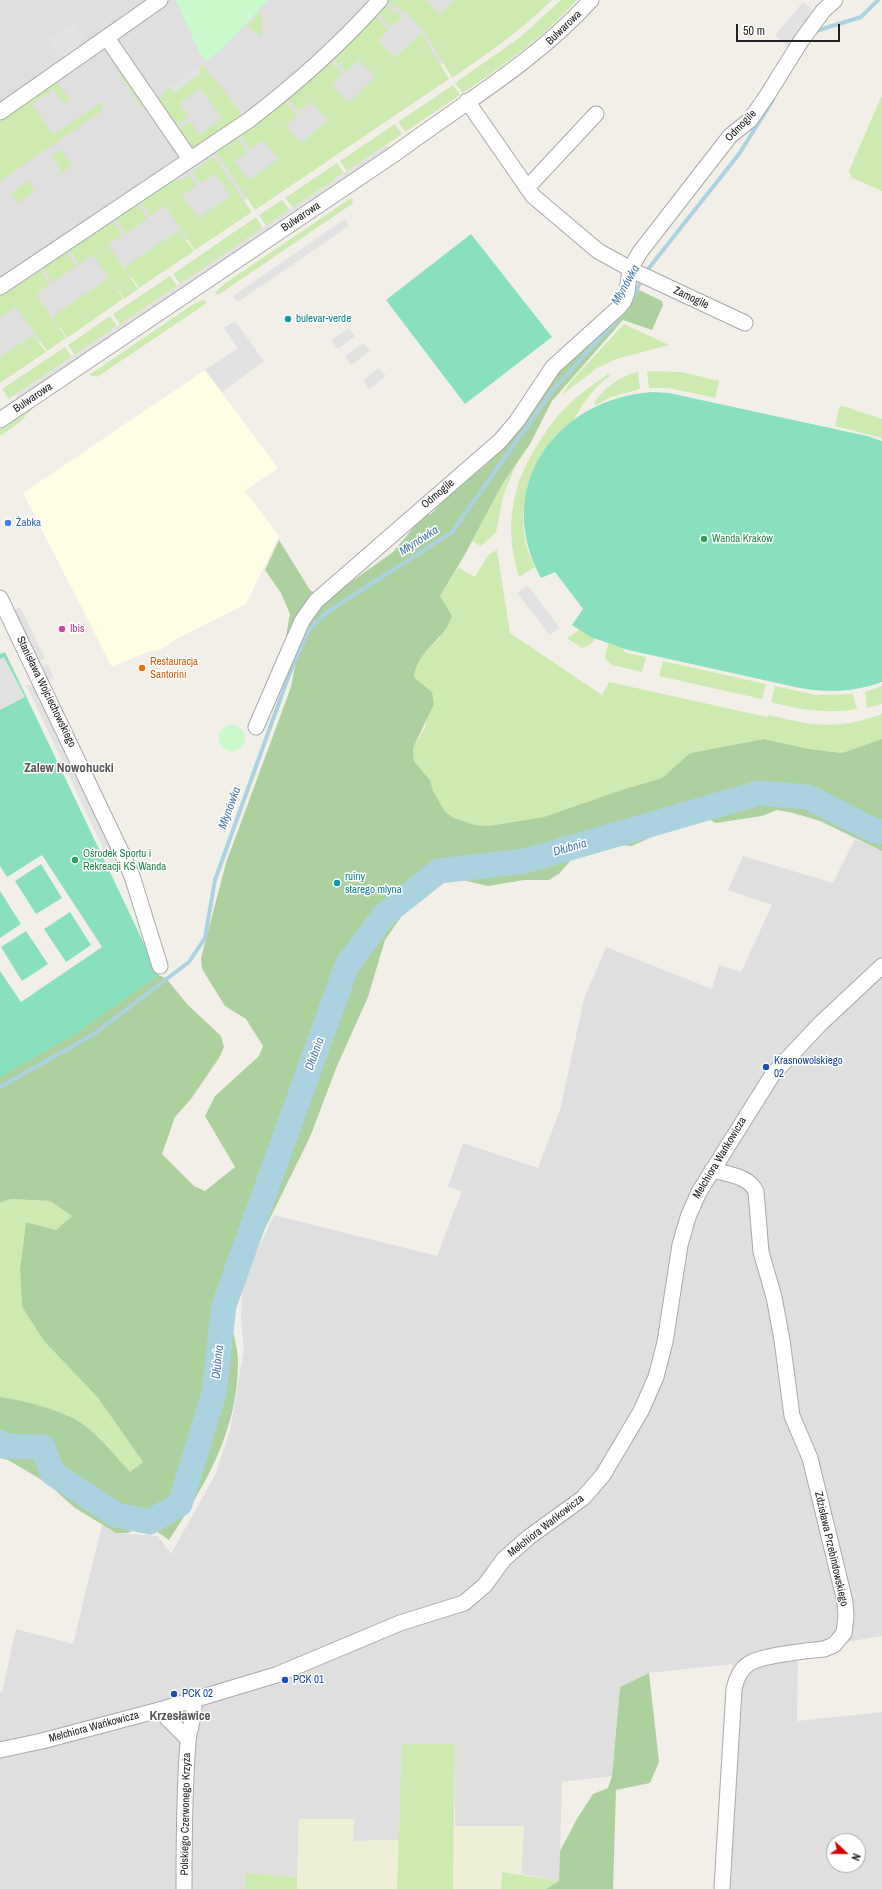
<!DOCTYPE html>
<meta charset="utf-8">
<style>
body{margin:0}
#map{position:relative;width:882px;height:1889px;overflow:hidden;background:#f2efe9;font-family:"Archivo Narrow",sans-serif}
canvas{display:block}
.north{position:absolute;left:826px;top:1833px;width:40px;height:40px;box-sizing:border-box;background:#fff;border:1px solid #a7a7a7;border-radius:50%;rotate:112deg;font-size:11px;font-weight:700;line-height:16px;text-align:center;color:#222}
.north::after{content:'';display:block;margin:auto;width:14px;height:18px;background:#d40000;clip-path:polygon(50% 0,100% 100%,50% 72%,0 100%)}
.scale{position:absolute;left:736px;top:24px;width:104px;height:18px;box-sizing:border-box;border:2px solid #222;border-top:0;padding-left:5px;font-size:12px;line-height:14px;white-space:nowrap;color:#222;-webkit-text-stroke:3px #fff;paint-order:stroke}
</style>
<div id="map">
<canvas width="882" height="1889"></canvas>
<div class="north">N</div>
<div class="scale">50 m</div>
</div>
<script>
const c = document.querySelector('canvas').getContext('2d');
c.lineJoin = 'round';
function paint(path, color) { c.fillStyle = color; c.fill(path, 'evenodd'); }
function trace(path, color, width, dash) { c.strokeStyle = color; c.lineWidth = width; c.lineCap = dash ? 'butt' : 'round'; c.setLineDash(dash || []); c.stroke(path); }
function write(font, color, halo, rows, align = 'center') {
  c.font = font + ' "Archivo Narrow",sans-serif'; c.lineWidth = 3; c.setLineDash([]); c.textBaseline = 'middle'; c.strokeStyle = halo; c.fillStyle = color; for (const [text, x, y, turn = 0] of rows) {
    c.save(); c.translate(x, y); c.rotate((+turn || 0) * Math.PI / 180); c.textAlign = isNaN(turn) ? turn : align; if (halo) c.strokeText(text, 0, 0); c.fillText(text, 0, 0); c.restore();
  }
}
const residential = new Path2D(`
 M0,0H534L0,369Z
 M855,839L882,851V1636L798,1650L797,1721L882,1712V1889H717L732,1664L649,1673L620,1687L612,1776L562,1782L559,1881L521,1874L524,1826H455V1744H403L399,1840L353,1841V1819H299L297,1877L247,1873L246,1889H0V1692H2L16,1629L73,1644L102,1525L116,1533L158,1536L171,1554L215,1475L230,1430L244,1349L241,1321L242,1283L274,1215L437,1256L462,1191L448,1187L463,1143L538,1168L560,1110L584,999L606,947L712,989L719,965L741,972L772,905L728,890L743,856L833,883ZM834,1841H858V1865H834Z`);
const education = new Path2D(`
 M205,370L278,468L245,491L279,536L246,604L178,638L160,650L150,651L112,667L23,493Z`);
const farmland = new Path2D(`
 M299,1819H354L353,1841L399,1840L397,1889H297Z
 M455,1826H524L521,1874L502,1872L501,1889H453Z`);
const grass = new Path2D(`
 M389,0H425L441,14L453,0H552C522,30 487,54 452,78L424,31L407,13L387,2Z
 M561,0H577C544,37 504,65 463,93L455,83L519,38Z
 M385,5L403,16L392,27L377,13Z
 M262,10L261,37L247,26Z
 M375,16L389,29L378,41L395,58L421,33L449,79L255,210L216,152L237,137L247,152L235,161L249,180L278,159L264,140L250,149L240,135L284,100L297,115L286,126L301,143L328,120L312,102L302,109L301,108L298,110L288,99L331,61L343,74L332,85L349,103L375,77L359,60L346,72L334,59Z
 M204,65L244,117L194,148H191L176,130L191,121L200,134L222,119L201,89L179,103L189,117L175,127L159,102L161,95L169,88L175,92L200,74L199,68Z
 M122,68L147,105L142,108L118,72Z
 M56,79L70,99L64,104L54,90L32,104L53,134L104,101L101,112L0,181V123L19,104Z
 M453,85L460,95L405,132L398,122Z
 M882,95V191L852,178L849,171Z
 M395,124L402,134L347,171L340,161Z
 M61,149L72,166L59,175L57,172L61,170L52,156Z
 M212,157L216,160L252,212L195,250L165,206L150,216L140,200L168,181L179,180L189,175L197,185L182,196L198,218L230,196L215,174L200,184L192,173Z
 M337,163L344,173L293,208L285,198Z
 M28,181L35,191L18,203L11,193Z
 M351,198L353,200L352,204L218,295L215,292L224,284Z
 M282,200L290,210L266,226L259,215Z
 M137,202L148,218L126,234L114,217Z
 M256,217L263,228L180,284L173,274Z
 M111,219L122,235L108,245L138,289L124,299L93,255L79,265L68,248Z
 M179,230L194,251L139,288L125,267Z
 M65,250L76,266L53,283L42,266Z
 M39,268L50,284L36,294L66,338L47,351L16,307L0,318V294Z
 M170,276L177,286L120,324L113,314Z
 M109,278L123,299L67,338L53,317L54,315Z
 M204,300L207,303L97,377L89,375L195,303Z
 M110,316L117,326L75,355L68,345Z
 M624,324L669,345L616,359L597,368L562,395L571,381Z
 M33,335L46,352L0,383V357Z
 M65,347L72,357L9,399L2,389Z
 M647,371L681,372L719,381L715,398L668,388H649Z
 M638,372L640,389L611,397L596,405L594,403C604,388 619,376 638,372Z
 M608,374L610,376C598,384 591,393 583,404C579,409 577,416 573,420C566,427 557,433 551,441C524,476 513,526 535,567L519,577C503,525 512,481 543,436C549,427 555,418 563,410C576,396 593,385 608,374Z
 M35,406L19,423L0,436V429Z
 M840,406L846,407L882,419V438L835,426Z
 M517,463L504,493L496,532L481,546L472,541L503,483Z
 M497,550L510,633L602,695L609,682L767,717L769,715C813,726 838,730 882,714V739L842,753L809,749L764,739L690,753L662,778L618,791L544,817L488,826L476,825L454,818L444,812L433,791L430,780L414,761L413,748L425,727L432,692L414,677C418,657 426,651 440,638V596L458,567L475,577L489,554Z
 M586,619L609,623L590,645L582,648L567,638L578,631Z
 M623,622H630L624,652L646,657L642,672L612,665L605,658L608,645Z
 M663,661L766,684L762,699L659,676Z
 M775,686L816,695L853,694L857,709C827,714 800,710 771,702Z
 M882,686V704L867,708L865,692Z
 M11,1199L50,1201L72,1216L56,1230L26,1222L20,1269L22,1307L44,1341L98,1398L143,1462L130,1473C115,1456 100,1434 80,1422C61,1411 21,1400 0,1397V1203Z
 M402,1744H455L453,1889H397Z
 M502,1872L559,1881L546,1889H501Z
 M246,1873L297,1877V1889H246Z`);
const forest = new Path2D(`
 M635,288L662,301L663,305L652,330L623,320L552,401L530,444L503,483L464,556L440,596L452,616C442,644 419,647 414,677L432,692L434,704L413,748L414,761L430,780L433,791L445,812L454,818L476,825L488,826L544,817L618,791L662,778L690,753L764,739L809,749L842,753L882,739V851L820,821L793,813L777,810L762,816L716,823L695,812L684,809L673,815L658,834L632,846L620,845L609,842L596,841L576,854L560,873L549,880H524L488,886L454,878L443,880L401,917L385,940L368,997L337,1066L310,1137L239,1281C234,1293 229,1304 230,1317C232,1332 238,1346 238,1361C238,1431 206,1484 169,1540L150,1527H139L128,1533H116L75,1508L47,1483L8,1460L0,1458V1397C23,1400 60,1410 80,1422C99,1434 115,1456 130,1472L143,1462L98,1398L44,1341L22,1307L20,1269L26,1222L56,1230L72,1216L50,1201L11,1199L0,1203V1030L133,966L166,978L187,1004L221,1036L224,1047L219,1058L191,1099L175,1117L162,1154L194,1186L205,1191L235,1167L205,1116L215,1096L259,1056L263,1046L246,1019L225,1006L202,969L201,958L226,863L291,687L297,656L286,636L290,614L281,593L265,570L279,540L310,590L316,594L337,592L393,552L424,515L431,514L446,498L488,463L580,346Z
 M649,1673L659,1762L650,1783L616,1790L613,1889H546L559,1881L560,1851L578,1817L593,1794L608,1788L612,1776L620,1687Z`);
const park = new Path2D(`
 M176,0H268L223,48L206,61L200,54Z
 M219 738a13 13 0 1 1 26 0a13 13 0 1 1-26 0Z`);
const pitch = new Path2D(`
 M471,234L552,337L465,404L386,300Z
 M652,392L669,393L867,436L882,441V682C854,692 829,693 800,688L628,650L591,637L572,625L583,609L555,572L541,578C492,488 555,399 652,392Z
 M5,652L159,975L75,1034L0,1077V971L21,1002L102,947L42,855L7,877L0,866V654Z
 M41,864L62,898L36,914L15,881Z
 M0,891L21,924L0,938Z
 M70,912L91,945L66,962L44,929Z
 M26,931L48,964L22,981L1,947Z`);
const parking = new Path2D(`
 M803,2L814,11L791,49L775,35Z
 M74,23L84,39L63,62L48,40Z
 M199,66L200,74L175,92L168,87Z
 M384,146L390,148L16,400L18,393Z
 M345,219L349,226L238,302L233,296Z
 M235,321L264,361L222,392L205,370L238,348L224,328Z
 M348,328L355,336L338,349L331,341Z
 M363,343L370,351L351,365L345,356Z
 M379,368L386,376L369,389L363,380Z
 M527,585L560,628L550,635L517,593Z
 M20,607L45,658L36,662L11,611Z
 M4,657L25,697L0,710V659Z
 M48,664L54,678L45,682L39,668Z
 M26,685H37L123,862L113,869Z`);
const stream = new Path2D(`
 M814,33L816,31L861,17L878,0
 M645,273L739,154L773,100
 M632,300L642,279
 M0,1087L94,1034L189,962L205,938L215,880L289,675L308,631L326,613L452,532L553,390L622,314`);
const river = new Path2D(`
 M0,1442L4,1446L43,1447L52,1473L117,1515L150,1522L180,1504L214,1393L224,1305L347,965L385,914L439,871L525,861L759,793L808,797L875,831L882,832`);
const minor = new Path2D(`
 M107,38L190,159
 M467,101L533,196L598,251L638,273L745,323
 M0,112L160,0
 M527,188L596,114
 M0,287L249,120C296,84 340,45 380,0
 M0,420L396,153C463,103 535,62 591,0
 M0,598L125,860L132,876L160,966
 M256,727L302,621L316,601L500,441L517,421L553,367L617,309L624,301L627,292L630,269L640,252L730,136L750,120L768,94L801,41L823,11L835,0
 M712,1170C727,1174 750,1176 756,1192L761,1252L774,1297L782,1340L792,1416L810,1458L845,1602L846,1616L844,1633L834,1645L824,1649C806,1651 759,1655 747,1665C739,1671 736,1680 734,1689L722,1887
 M163,1709L167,1718L188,1739
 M0,1750L42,1741L163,1709L276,1675L400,1623L464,1603L485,1585L504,1559L529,1537L583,1498L603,1475L641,1411L656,1377L665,1342L680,1245L688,1217L699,1192L773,1074L820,1024L882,966
 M184,1889C184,1840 184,1791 188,1742C189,1727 196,1714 194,1699`);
const markers = [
 [288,319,4,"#0f9aa8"],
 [8,523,4,"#3f7fe0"],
 [704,539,4,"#2e9e5b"],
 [62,629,4,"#d1479c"],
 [142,668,4,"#e8710a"],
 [75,860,4,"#2e9e5b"],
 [337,883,4,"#0f9aa8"],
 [766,1067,4,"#1a4fb4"],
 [285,1680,4,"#1a4fb4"],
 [174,1694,4,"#1a4fb4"]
];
const streetNames = [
 ["Bulwarowa",564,28,-44],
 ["Odmogile",741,126,-46],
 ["Bulwarowa",301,217,-34],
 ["Zamogile",691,298,25],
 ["Bulwarowa",33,398,-34],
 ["Odmogile",438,494,-40],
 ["Stanisława Wojciechowskiego",46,692,64],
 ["Melchiora Wańkowicza",720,1158,-59],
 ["Melchiora Wańkowicza",546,1526,-38],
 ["Zdzisława Przebindowskiego",831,1549,77],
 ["Melchiora Wańkowicza",94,1727,-15],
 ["Polskiego Czerwonego Krzyża",186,1814,-89]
];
const cultureNames = [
 ["bulevar-verde",296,319],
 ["ruiny",345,877],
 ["starego mlyna",345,890]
];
const shopNames = [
 ["Żabka",16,523]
];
const leisureNames = [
 ["Wanda Kraków",712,539],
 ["Ośrodek Sportu i",83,854],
 ["Rekreacji KS Wanda",83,867]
];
const hotelNames = [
 ["Ibis",70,629]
];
const foodNames = [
 ["Restauracja",150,662],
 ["Santorini",150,675]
];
const transitNames = [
 ["Krasnowolskiego",774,1061],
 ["02",774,1074],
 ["PCK 01",293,1680],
 ["PCK 02",182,1694]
];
const waterNames = [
 ["Młynówka",626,285,-60],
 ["Młynówka",419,541,-33],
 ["Młynówka",230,808,-70],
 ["Dłubnia",570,848,-16],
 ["Dłubnia",315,1054,-70],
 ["Dłubnia",218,1362,-84]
];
const quarterNames = [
 ["Zalew Nowohucki",69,769],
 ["Krzesławice",180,1717]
];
paint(residential, '#e0dfdf');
paint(education, '#ffffe5');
paint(farmland, '#eef0d5');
paint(grass, '#cdebb0');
paint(forest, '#add19e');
paint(park, '#c8facc');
paint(pitch, '#88e0be');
paint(parking, '#e2e2e2');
trace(stream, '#aad3df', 4);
trace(river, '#aad3df', 25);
trace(minor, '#a9a9a9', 17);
trace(minor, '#fff', 15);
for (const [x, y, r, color] of markers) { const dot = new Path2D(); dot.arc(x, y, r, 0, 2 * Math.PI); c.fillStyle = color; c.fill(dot); trace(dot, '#fff', 1.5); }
write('11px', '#222', '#fff', streetNames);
write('11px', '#0d838f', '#fff', cultureNames, 'left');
write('11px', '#366cbe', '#fff', shopNames, 'left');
write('11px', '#27864d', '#fff', leisureNames, 'left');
write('11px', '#b23c85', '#fff', hotelNames, 'left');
write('11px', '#c56008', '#fff', foodNames, 'left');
write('11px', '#164399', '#fff', transitNames, 'left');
write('italic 12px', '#4a7aab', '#fff', waterNames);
write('bold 13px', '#555', '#fff', quarterNames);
</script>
